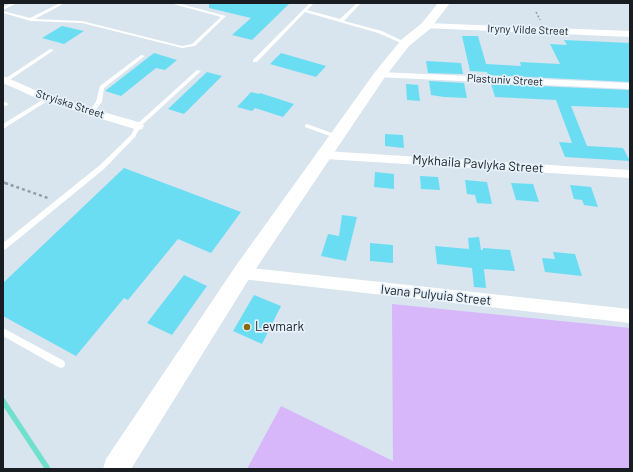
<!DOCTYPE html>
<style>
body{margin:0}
#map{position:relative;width:633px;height:472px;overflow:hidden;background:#d8e4ee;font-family:Barlow,sans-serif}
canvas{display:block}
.frame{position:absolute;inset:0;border:4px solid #191d21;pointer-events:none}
</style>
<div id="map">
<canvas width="633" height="472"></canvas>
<div class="frame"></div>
</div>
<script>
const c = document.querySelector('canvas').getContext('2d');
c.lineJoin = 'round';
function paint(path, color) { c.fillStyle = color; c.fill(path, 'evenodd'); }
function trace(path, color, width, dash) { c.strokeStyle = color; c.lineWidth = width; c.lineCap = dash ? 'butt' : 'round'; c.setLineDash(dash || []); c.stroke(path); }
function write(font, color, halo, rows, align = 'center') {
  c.font = font + ' Barlow,sans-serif'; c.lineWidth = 3.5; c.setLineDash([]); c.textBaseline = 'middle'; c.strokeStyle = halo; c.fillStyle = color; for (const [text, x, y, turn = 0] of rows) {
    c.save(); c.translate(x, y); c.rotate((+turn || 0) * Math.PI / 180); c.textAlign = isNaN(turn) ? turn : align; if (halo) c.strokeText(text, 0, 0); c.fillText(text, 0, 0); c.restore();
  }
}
const green = new Path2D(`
 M392,304L630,328V469H247L281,406L393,461Z`);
const stream = new Path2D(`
 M3,401L48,469`);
const building = new Path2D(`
 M209,3H290L252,40L232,35L251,18L209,8Z
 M62,26L84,31L64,44L42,38Z
 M462,36H478L486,64L521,66L520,62L560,64L550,44L567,45L564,40L630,43V82L488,75L487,72L470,71Z
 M154,53L177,60L165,70L156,68L121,96L105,91Z
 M281,53L326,66L316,77L270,64Z
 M426,61L461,63L463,74L428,73Z
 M207,72L222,76L184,114L168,109Z
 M429,81L464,83L467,98L444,97L431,95Z
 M406,84L418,85L420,101L407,100Z
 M491,84L630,90V108L571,106L587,146L623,148L630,161L565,157L559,142L572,143L556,100L495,97Z
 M251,92L259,94L260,93L294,104L283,117L255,108L252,111L237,107Z
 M385,134L403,135L404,148L385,146Z
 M124,168L241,212L211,253L178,239L128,300L124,298L76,356L3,316V283Z
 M375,172L394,174V189L374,187Z
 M420,176L438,177L440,190L421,189Z
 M465,180L487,182L492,204L477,203L475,195L467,194Z
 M511,183L533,184L539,202L516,200Z
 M570,185L591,187L598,207L584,205L582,200L574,199Z
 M342,215L357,217L346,261L321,256L328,234L339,236Z
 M479,237L481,250H483V248L510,250L515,271L484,269L486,288L474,287L472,268L437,264L435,246L469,249L468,238Z
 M370,243L393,245V263L370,261Z
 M553,252L575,254L582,276L545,272L542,258L555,259Z
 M184,275L207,286L172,335L147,323Z
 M254,295L281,306L262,344L233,331Z`);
const pathFar2 = new Path2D(`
 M536,12L540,20`);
const pathFar1 = new Path2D(`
 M3,182L8,184`);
const path = new Path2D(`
 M5,183L48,198`);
const lane = new Path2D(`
 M12,3H17L3,10V7Z
 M60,3H65L35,19L82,21L182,46L192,44L221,17L170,3H177L226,16L195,46L182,48L82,23L31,21L3,13V11L30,18Z
 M310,3H314L307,10L340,19L357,3H361L344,21L382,31L407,43L403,44L378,33L305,12L257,62H253V60Z
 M50,49L54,50L8,81L3,80Z
 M141,55L145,56L104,88L102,102L93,113H89L88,112L96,102L100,86Z
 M197,70L201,71L140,127L135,137L104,169L6,249L3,250V243L100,165L131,135L136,125Z
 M47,97L49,98V100L3,129V124Z
 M3,101L9,104L6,106L3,105Z
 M307,124L340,136L341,137L338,139L305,127V125Z
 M3,328L64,361L65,364L64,367L61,368L58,367L3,336Z`);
const street = new Path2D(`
 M426,23L630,31V37L423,28L422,26L423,24Z
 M380,72L630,83V89L376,77L375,75L376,73Z
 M3,76L51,97L142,123L144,126L142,129L138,130L43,101L3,83Z
 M325,151L630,170V178L325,159L321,158L319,155L321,152Z
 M242,267L630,309V323L242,279L237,278L235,273L237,268Z`);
const secondary = new Path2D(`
 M438,3H450L430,29L409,46L385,77L249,279L131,469H103L106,459L235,267L375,72L401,40L422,23Z`);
const markers = [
 [247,327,4,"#8b6808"]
];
const farStreetnames = [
 ["Iryny Vilde Street",528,30,2],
 ["Plastuniv Street",505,80,3],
 ["Stryiska Street",70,104,18]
];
const streetNames = [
 ["Mykhaila Pavlyka Street",478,164,4],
 ["Ivana Pulyuia Street",436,295,6]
];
const poiNames = [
 ["Levmark",255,327]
];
paint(green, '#d7b6fa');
trace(stream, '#70e0cc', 5.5);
paint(building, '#6bddf3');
trace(pathFar2, '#939ca4', 1.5, [2, 2]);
trace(pathFar1, '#939ca4', 2, [2.5, 2.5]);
trace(path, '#939ca4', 2.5, [3, 3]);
paint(lane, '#fff');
paint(street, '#fff');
paint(secondary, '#fff');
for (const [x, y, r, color] of markers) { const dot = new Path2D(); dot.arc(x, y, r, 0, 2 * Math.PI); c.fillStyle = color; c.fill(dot); trace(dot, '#e5f1fb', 1.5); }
write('11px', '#191d21', '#e5f1fb', farStreetnames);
write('13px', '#191d21', '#e5f1fb', streetNames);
write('13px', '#191d21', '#e5f1fb', poiNames, 'left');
</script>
